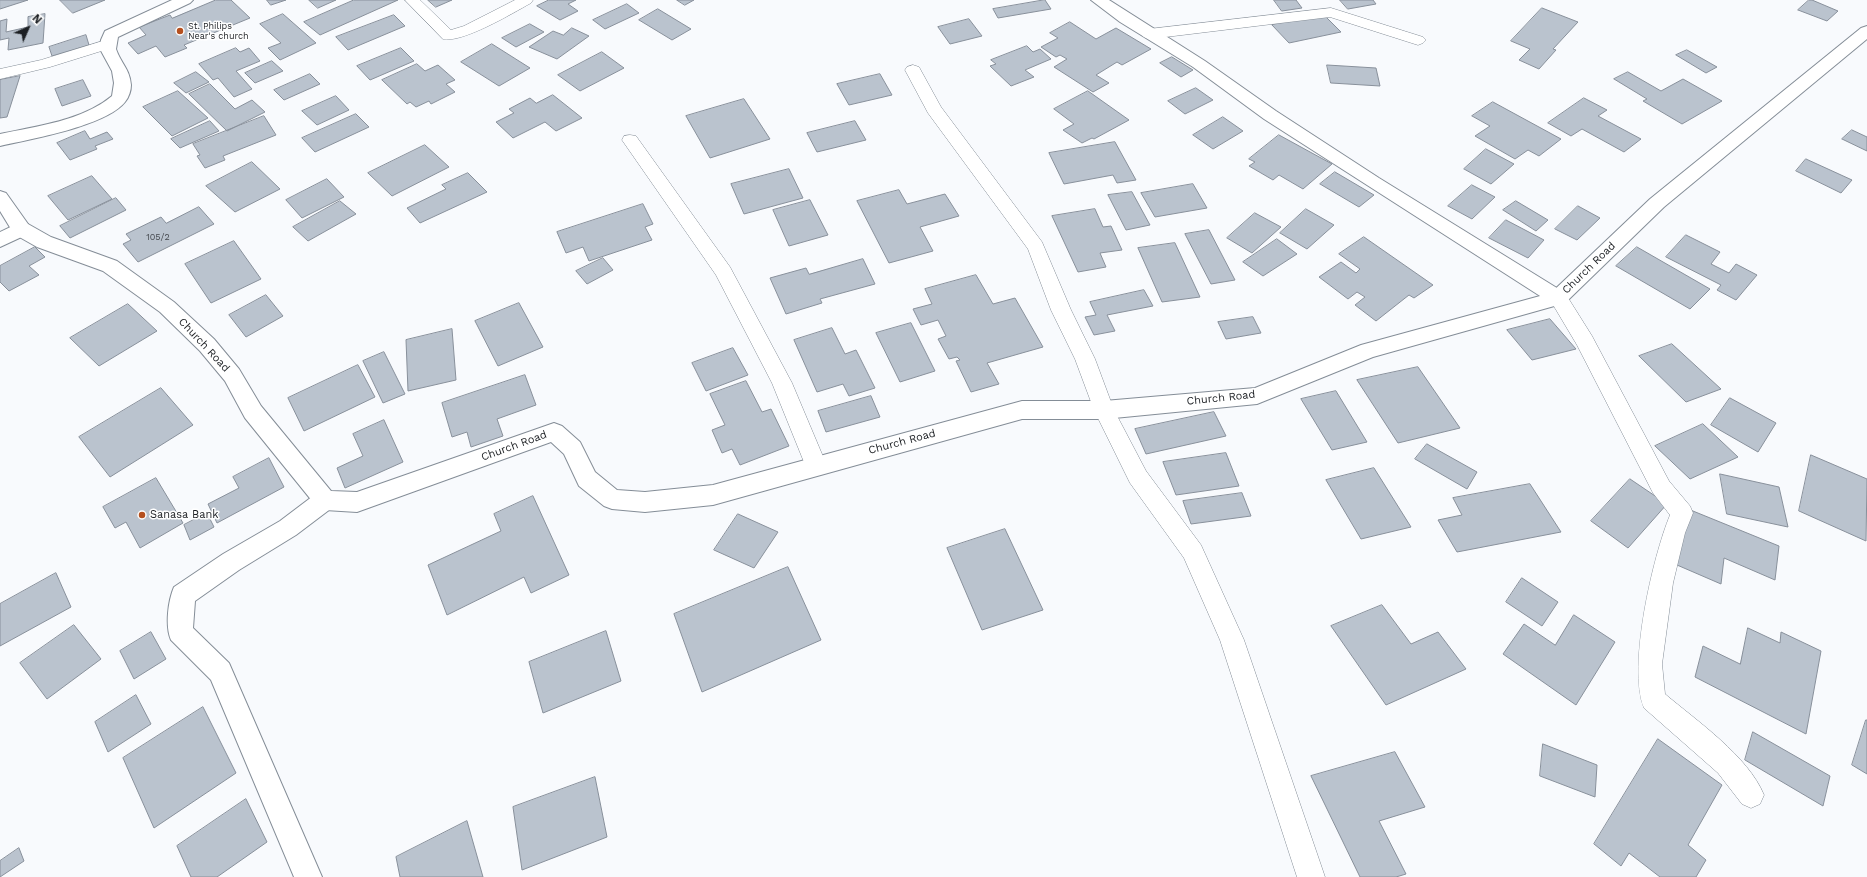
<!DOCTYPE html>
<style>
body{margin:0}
#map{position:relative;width:1867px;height:877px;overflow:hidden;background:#f8fafd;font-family:"Work Sans",sans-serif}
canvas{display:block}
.north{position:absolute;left:8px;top:8px;width:40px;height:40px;-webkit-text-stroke:3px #fff;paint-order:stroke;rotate:45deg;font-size:11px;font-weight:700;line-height:16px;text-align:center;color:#1c1f23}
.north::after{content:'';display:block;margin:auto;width:14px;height:18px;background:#1c1f23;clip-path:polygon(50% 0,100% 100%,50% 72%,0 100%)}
</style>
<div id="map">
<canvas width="1867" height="877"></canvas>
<div class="north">N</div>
</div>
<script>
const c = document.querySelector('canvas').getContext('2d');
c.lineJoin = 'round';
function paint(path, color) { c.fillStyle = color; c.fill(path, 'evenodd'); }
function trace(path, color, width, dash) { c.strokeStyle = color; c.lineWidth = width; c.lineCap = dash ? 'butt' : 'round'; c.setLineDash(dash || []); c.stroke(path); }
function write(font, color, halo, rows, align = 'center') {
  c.font = font + ' "Work Sans",sans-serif'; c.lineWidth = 3; c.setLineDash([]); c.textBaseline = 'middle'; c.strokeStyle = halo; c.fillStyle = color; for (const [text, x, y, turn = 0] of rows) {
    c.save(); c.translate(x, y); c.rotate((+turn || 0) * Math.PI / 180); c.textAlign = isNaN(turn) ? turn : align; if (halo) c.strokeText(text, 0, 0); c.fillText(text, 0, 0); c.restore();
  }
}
const building = new Path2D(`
 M0,0H28L0,9Z
 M60,0H105L73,13Z
 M216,0H231L250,18L184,45L187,48L165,57L156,46L138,54L128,43L146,35L139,27L170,15L172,18Z
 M267,0H286L271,5Z
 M309,0H336L318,8Z
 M354,0H398L320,35L304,22Z
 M428,0H452L436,7Z
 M549,0H576L568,4L578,11L560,20L537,6Z
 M677,0H694L685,5Z
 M1045,0L1051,9L998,18L993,9Z
 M1274,0H1296L1302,8L1282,11Z
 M1340,0H1373L1376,4L1348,9Z
 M1809,0H1812L1838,11L1827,21L1798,10Z
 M627,4L639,13L605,29L593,20Z
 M1542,8L1578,22L1553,49L1556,50L1539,69L1519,60L1530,49L1511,41Z
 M658,9L691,29L672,40L639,20Z
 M45,14L43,43L8,50L9,38L0,40V21L7,19L6,32L28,27V17Z
 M283,14L316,43L280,60L268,48L281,43L260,24Z
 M1323,14L1341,32L1289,43L1272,25Z
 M394,15L405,26L348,50L336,37Z
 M969,19L982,36L950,44L938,27Z
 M1070,22L1096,39L1116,28L1151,49L1122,65L1117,62L1096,75L1109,83L1093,92L1054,67L1067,59L1060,55L1056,57L1041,47L1058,38L1050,33Z
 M530,24L544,32L516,47L502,38Z
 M572,28L589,36L557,59L529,47L553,31L563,35Z
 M86,35L89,45L52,56L49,47Z
 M492,44L530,68L499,86L461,62Z
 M1027,46L1033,52L1040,49L1051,59L1025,70L1034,77L1011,86L990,66L996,64L991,60Z
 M236,48L240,52L249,48L260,61L236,71L252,89L234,97L218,78L213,80L199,64Z
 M401,48L414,61L370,80L357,66Z
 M1687,50L1717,67L1706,73L1676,55Z
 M602,52L624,68L580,91L558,75Z
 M1172,57L1193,70L1181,77L1160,63Z
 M272,61L283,71L255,83L245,73Z
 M417,64L425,71L438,65L455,80L446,84L455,92L431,104L429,101L416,107L410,102L407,104L382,80Z
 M1327,65L1376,68L1380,86L1331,83Z
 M196,72L209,82L186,93L174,83Z
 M1628,72L1661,91L1683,79L1722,101L1682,124L1643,101L1647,99L1614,79Z
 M310,74L320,84L284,100L274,90Z
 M880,74L892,95L849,105L837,84Z
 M20,76L7,117L0,118V80Z
 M83,80L91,96L62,106L55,89Z
 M210,84L235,109L252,100L265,112L227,131L189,94Z
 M1196,88L1213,100L1185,114L1168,101Z
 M178,91L208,118L172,136L143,107Z
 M1088,91L1129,120L1094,139L1092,138L1082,143L1063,130L1074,124L1054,109Z
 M553,95L582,118L556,131L545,122L513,138L496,122L514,113L509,109L530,98L536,103Z
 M336,96L349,110L317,125L302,111Z
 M1584,98L1607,110L1598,116L1641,139L1624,152L1582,129L1571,136L1548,123Z
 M744,99L770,139L710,158L686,116Z
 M1493,102L1561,139L1539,156L1528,150L1515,159L1475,136L1490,126L1472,116Z
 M356,114L369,127L315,152L302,138Z
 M264,116L276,135L223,156L225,160L205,168L197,156L200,155L193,144Z
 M1223,117L1243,131L1213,149L1193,135Z
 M210,121L219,131L180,148L171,139Z
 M855,121L866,140L817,152L807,133Z
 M1852,130L1867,137V151L1842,139Z
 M85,131L90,139L107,132L113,139L95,146L97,149L70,160L57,143Z
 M1279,135L1332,164L1303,189L1279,175L1273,180L1249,166L1255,162L1249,159Z
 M1115,142L1136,180L1117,183L1113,175L1064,184L1049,153Z
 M425,145L449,167L392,196L368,173Z
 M1486,149L1514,164L1491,184L1464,169Z
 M1806,159L1852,180L1841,193L1796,171Z
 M252,162L280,189L235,212L206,186Z
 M789,169L803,198L744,214L731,184Z
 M1335,172L1374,195L1359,207L1320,184Z
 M468,173L487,192L420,223L407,208L446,189L442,185Z
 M92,176L112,199L68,220L48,196Z
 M327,179L344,197L302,218L286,200Z
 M1193,184L1207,208L1155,217L1141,193Z
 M1472,185L1495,197L1472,219L1448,206Z
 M899,190L907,204L945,194L959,216L920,227L933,251L889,263L857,201Z
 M1132,192L1150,225L1126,230L1108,195Z
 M116,198L126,210L70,238L60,226Z
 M810,200L828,235L789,246L773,210Z
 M340,201L356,214L308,241L293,227Z
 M1516,201L1548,220L1536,231L1503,210Z
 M643,204L653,224L645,227L652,240L589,261L583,247L566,253L557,232Z
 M1578,206L1600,218L1577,240L1555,229Z
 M199,207L214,224L138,262L123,244L131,240L126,234L161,217L166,223Z
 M1095,209L1103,227L1111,226L1122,250L1100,253L1106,267L1078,272L1052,216Z
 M1306,209L1334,225L1307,249L1280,233Z
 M1255,213L1281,227L1252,253L1227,238Z
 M1506,220L1544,240L1528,258L1489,238Z
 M1209,230L1235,280L1211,284L1185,234Z
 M1686,235L1720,252L1711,264L1729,273L1736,264L1757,275L1736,300L1717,290L1721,285L1666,257Z
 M1364,237L1433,285L1414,298L1409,295L1376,321L1355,305L1365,297L1357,292L1348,299L1319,277L1341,262L1356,273L1360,269L1339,254Z
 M1277,239L1297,254L1263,276L1243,262Z
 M234,241L261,279L211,303L185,264Z
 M1175,243L1200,297L1162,302L1138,248Z
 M35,247L45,257L29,266L39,275L9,291L0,282V266Z
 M1637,247L1710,289L1690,309L1616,266Z
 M603,258L613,270L587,284L576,271Z
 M863,259L875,284L820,299L822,303L786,314L770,278L806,268L809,274Z
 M976,275L993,304L1015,298L1043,347L987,363L999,384L971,392L956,361L960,360L957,357L949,359L938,339L946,336L938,320L921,325L913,309L932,304L925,289Z
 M1144,290L1153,306L1107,315L1115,331L1094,335L1085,317L1096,315L1090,302Z
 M266,295L283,316L246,337L229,315Z
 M519,303L543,347L498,366L475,321Z
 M128,304L157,331L99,366L70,338Z
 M1253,317L1261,333L1226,339L1218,322Z
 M1550,319L1576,349L1532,360L1507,330Z
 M911,323L935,371L900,382L876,333Z
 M832,328L845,354L856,350L875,388L849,396L843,384L817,392L794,340Z
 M452,329L456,380L408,391L406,340Z
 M1672,344L1721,389L1686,402L1639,356Z
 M733,348L748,375L706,391L692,363Z
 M384,352L405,394L383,403L363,361Z
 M358,365L375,397L304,431L288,398Z
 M1418,367L1460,428L1398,443L1357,380Z
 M525,375L536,405L497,419L503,436L471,447L467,432L452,437L442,403Z
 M746,381L762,412L771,409L789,446L740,465L732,449L722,453L712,430L725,425L710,394Z
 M161,388L193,425L110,477L79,437Z
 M1336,391L1367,442L1332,450L1301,399Z
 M871,396L880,417L826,432L818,411Z
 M1730,398L1776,423L1758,452L1711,425Z
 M1214,412L1226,436L1146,454L1135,429Z
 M384,420L403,462L345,488L337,468L363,456L353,434Z
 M1703,424L1738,457L1690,479L1655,446Z
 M1427,444L1477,472L1467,489L1415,459Z
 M1226,453L1239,486L1176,495L1163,462Z
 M1811,455L1867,479L1866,541L1799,511Z
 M269,458L284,487L217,523L208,504L239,488L233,477Z
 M1374,468L1411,527L1361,539L1326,480Z
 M1720,474L1779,487L1788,527L1727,514Z
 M156,478L183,523L140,548L126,522L115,528L103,507Z
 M1630,479L1667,504L1628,548L1591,521Z
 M1530,484L1561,532L1457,552L1438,520L1462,515L1453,498Z
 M1242,493L1251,516L1191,524L1183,501Z
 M533,496L569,575L531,593L524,577L447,615L428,565L501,531L494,514Z
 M1688,509L1779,546L1775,580L1724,558L1721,584L1677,565Z
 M207,513L214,527L190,540L184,525Z
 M738,514L778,532L754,568L714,550Z
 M1005,529L1043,610L982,630L947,548Z
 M788,567L821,640L702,692L674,614Z
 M56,573L71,607L0,646V604Z
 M1522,578L1558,602L1542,626L1506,602Z
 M1382,605L1411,644L1438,632L1466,669L1386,705L1331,626Z
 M1574,615L1615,642L1576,705L1503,654L1524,624L1555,645Z
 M74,625L101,659L47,699L20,663Z
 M1748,628L1780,643L1781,632L1821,651L1806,734L1695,677L1703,646L1740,664Z
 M606,631L621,681L543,713L529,662Z
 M151,632L166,659L134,679L120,651Z
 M136,695L151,724L108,752L95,722Z
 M203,707L236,773L154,828L123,758Z
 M1866,720H1867V774L1852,765Z
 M1753,732L1830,776L1823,806L1745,760Z
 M1658,739L1722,785L1688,845L1706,860L1696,877H1660L1629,853L1621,866L1594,844Z
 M1543,744L1597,765L1595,797L1540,776Z
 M1395,752L1425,807L1379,821L1406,874L1396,877H1360L1311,776Z
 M595,777L607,837L522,870L513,807Z
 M246,799L267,842L217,877H191L177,846Z
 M467,821L483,877H400L396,857Z
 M19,848L24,861L0,877V861Z`);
const service = new Path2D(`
 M405,0H420L451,30L464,26L515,0H533L531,3C513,13 461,44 443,39Z
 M1331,8L1423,37L1426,40L1423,43L1418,45L1330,17L1149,39L1144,37L1141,34L1144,31L1149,29Z
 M106,40L111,42L114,45L111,48L50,67L0,79V69L41,60Z
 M913,65L919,67L941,107L1042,242L1071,310L1095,359L1114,410L1146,471L1201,545L1244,640L1325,877H1297L1220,640L1184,558L1130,483L1094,410L1075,359L1051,310L1028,249L928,113L905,70L907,67Z
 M630,135L636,136L730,267L792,383L827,466L824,472L816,475L808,472L772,383L716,275L622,140L624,136Z
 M1558,291L1565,293L1592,336L1669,481L1690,506L1693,513L1685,533L1673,583L1662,664L1665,694C1697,721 1748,756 1764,795L1760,804L1751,808L1742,804L1718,773L1644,708C1627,667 1653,556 1670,515L1653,493L1577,345L1549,298L1551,293Z`);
const minor = new Path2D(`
 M1091,0H1109L1205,61L1276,111L1379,178L1565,293L1568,298L1565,303L1558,305L1551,303L1264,119L1193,67L1120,22Z
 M21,222L28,224L30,229L28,234L0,247V232Z
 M325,490L333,493L336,500L333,507L296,535L239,570L195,601L193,628L229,663L322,877H294L211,680L171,640C165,626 168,601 174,587L223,554L280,521L317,493Z`);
const tertiary = new Path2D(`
 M172,0H193L190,3L118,37L116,49C120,62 130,69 131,85C131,90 129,97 125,102C106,126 31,139 0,146V134C37,126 82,121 112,96L114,83L112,71L100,49L101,40L105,31Z
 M1867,26V39L1664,207L1565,303L1373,357L1257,404L1104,419H1022L713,505L645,512L612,509L604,506L579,486L564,454L551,442L357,512L325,510L317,507L245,418L225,381L200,351L160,312L103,271L37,247L14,234L0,211V191L6,193L28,224L51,237L117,261L174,302L214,339L239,369L261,406L331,491L357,492L554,423L562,426L580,442L595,472L617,490L645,492L713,485L1022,401H1104L1255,388L1361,345L1551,293L1650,199L1861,28Z`);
const markers = [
 [180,31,4,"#b5501f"],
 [142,515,4,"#b5501f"]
];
const farPoinames = [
 ["St. Philips",188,26],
 ["Near's church",188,36]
];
const numberNames = [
 ["105/2",158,237]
];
const streetNames = [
 ["Church Road",1589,268,-44],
 ["Church Road",204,345,47],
 ["Church Road",1221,398,-6],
 ["Church Road",902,442,-15],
 ["Church Road",514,446,-20]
];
const poiNames = [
 ["Sanasa Bank",150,515]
];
paint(building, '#bac3ce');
trace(building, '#88909b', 1);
trace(service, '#848d97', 1);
trace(minor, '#848d97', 2);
trace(tertiary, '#848d97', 2);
paint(service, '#fff');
paint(minor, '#fff');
paint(tertiary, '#fff');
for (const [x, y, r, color] of markers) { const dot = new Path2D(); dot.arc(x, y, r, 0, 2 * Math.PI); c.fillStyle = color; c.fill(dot); trace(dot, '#fff', 1.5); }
write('9px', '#1c1f23', '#fff', farPoinames, 'left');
write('9px', '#44484e', null, numberNames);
write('11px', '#1c1f23', '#fff', streetNames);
write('11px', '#1c1f23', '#fff', poiNames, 'left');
</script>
